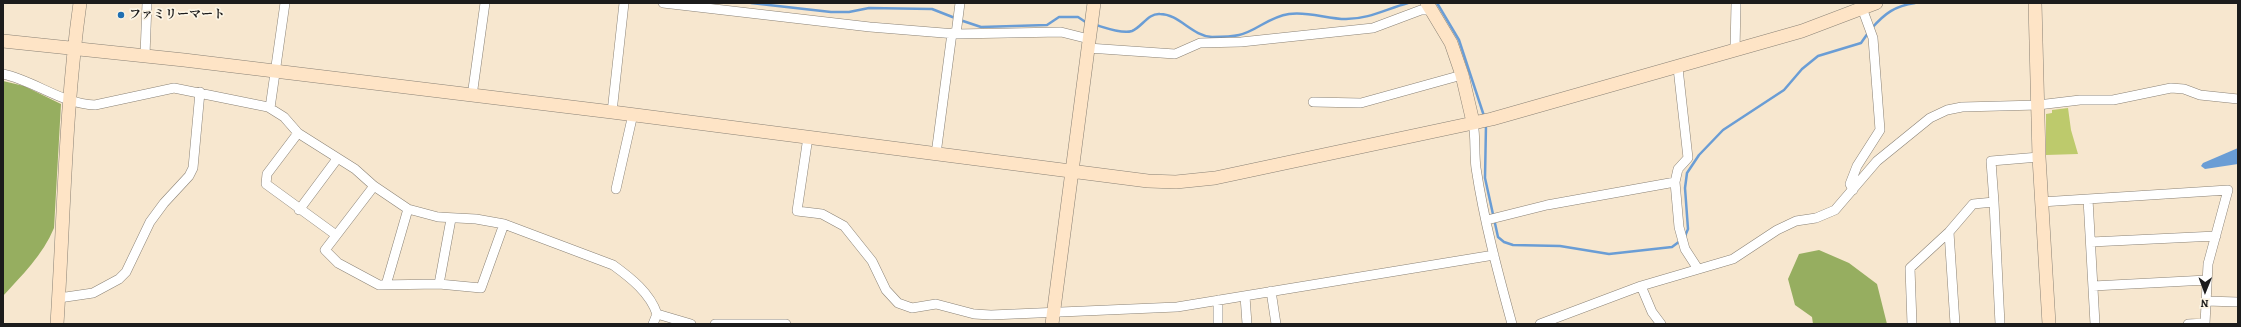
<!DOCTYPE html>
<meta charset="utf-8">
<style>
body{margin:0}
#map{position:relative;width:2241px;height:327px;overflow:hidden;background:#f7e7cf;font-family:Alegreya,serif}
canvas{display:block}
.frame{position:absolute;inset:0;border:4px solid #1c1c1c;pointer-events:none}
.north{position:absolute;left:2185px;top:271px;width:40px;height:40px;-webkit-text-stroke:3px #fcf5e5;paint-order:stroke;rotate:181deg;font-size:11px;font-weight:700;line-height:16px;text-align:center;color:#1c1c1c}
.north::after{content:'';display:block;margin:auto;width:14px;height:18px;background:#1c1c1c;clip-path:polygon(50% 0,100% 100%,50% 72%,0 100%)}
</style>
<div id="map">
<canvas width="2241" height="327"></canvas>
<div class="frame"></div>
<div class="north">N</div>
</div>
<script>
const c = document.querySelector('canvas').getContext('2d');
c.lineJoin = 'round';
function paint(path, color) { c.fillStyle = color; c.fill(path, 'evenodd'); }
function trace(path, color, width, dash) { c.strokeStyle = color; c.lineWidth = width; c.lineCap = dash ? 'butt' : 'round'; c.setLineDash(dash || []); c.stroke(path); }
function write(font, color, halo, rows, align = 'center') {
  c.font = font + ' Alegreya,"Noto Serif JP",serif'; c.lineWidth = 3.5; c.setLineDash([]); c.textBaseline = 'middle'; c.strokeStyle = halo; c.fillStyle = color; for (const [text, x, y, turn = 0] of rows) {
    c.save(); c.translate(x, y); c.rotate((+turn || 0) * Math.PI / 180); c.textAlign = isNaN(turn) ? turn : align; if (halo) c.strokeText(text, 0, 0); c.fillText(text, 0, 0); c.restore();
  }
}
const green = new Path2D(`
 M2068,108L2071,130L2078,154L2046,155V114L2052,113V110Z`);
const forest = new Path2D(`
 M3,81L24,86L61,104L54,228C43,255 22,275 3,296Z
 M1819,250L1849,263L1877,284L1887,324H1813L1812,317L1795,305L1788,279L1799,254Z`);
const water = new Path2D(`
 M2238,148V164L2205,169L2201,166L2203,163Z`);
const stream = new Path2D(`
 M751,3L831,12H849L869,8L932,9L955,18
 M1437,3L1459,40L1484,116
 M960,20L981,27L1047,25L1059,17H1078L1087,23
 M1096,25C1106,28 1122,34 1132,31C1142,27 1148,13 1160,14C1179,14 1192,36 1212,37C1220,37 1231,37 1239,35C1257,31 1268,17 1289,14C1308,11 1327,19 1346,19C1369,19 1386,9 1408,3
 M1871,29C1885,13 1895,6 1915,3
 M1486,125L1485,178L1498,237L1504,242L1513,245L1560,246L1609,254L1672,247L1680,241
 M1685,236L1688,229L1685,188L1687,173L1699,155L1723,130L1784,90L1802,69L1818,56L1861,43L1868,33`);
const street = new Path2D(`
 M663,3L870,27L956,34L1061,32L1089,39
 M956,34L960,3
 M1088,48L1175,54L1200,43L1241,42L1373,28L1421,10H1430
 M1735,51L1736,3
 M145,55L147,3
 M1678,68L1688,158L1678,169L1675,182L1679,227L1685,249L1698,269
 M3,74C35,81 62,104 95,105L174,88L268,107L284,117L298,133L355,169L374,186L408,209L438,217L476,219L504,224L613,265C631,278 650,293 657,314L653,324
 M472,96L485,3
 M1313,102L1361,103L1462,75
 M270,108L285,3
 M612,112L624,3
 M1473,122C1476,138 1474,153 1476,168C1484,221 1498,273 1512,324
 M298,133L267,174L266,184L336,235
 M808,137L797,211L822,214L844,226L872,261L886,290L898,303L912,308L936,304L974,314L991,315L1177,307L1494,255
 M936,154L952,33
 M374,186L325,250L338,263L379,285L439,284L481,288L504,224
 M616,189L633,114
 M1853,190L1850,184L1857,166L1880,130L1873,38L1862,8
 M2088,199L2095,324
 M1994,202L2000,324
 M2041,202L2228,190L2208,264L2205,324
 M299,210L337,159
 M1487,220L1547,205L1675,182
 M1949,232L1955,324
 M2091,242L2216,236
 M439,284L451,219
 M386,285L408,209
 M1641,286L1652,312L1661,324
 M2093,286L2207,280
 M1271,291L1276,324
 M1245,296L1247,324
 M59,298L93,293L119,279L126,272L150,222L164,203L189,176L193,168L200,92
 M1218,300V324
 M2206,301L2238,302
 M657,314L691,324
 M715,324H786
 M1540,324L1641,286L1733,259L1777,230L1796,221L1816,218L1835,210L1877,161L1930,118L1947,110L1962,107L2038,105L2080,100H2113L2171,88L2184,89L2200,95L2238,99
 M1912,324L1910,268L1949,232L1973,204L1994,202L1991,161L2039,157
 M2188,324L2205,323`);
const secondary = new Path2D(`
 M1427,3L1451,43L1462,75L1473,122
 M2035,3L2039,157L2049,324
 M3,41L184,60L612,112L1148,181L1176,182L1215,178L1492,119L1802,31L1876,3
 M57,324C64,217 65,109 80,3
 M1052,324L1094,3`);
const markers = [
 [121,15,4,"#1f6fb2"]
];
const poiNames = [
 ["ファミリーマート",129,15]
];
paint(green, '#bdca6c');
paint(forest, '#96ae60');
paint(water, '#6a9dd5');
trace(stream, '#6a9dd5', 2.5);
trace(street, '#8a8276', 10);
trace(secondary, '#8a8276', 14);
trace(street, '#fff', 9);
trace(secondary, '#fee4c6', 13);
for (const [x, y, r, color] of markers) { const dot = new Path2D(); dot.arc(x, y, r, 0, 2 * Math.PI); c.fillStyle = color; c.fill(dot); trace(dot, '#fcf5e5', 1.5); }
write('bold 12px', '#1c1c1c', '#fcf5e5', poiNames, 'left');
</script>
